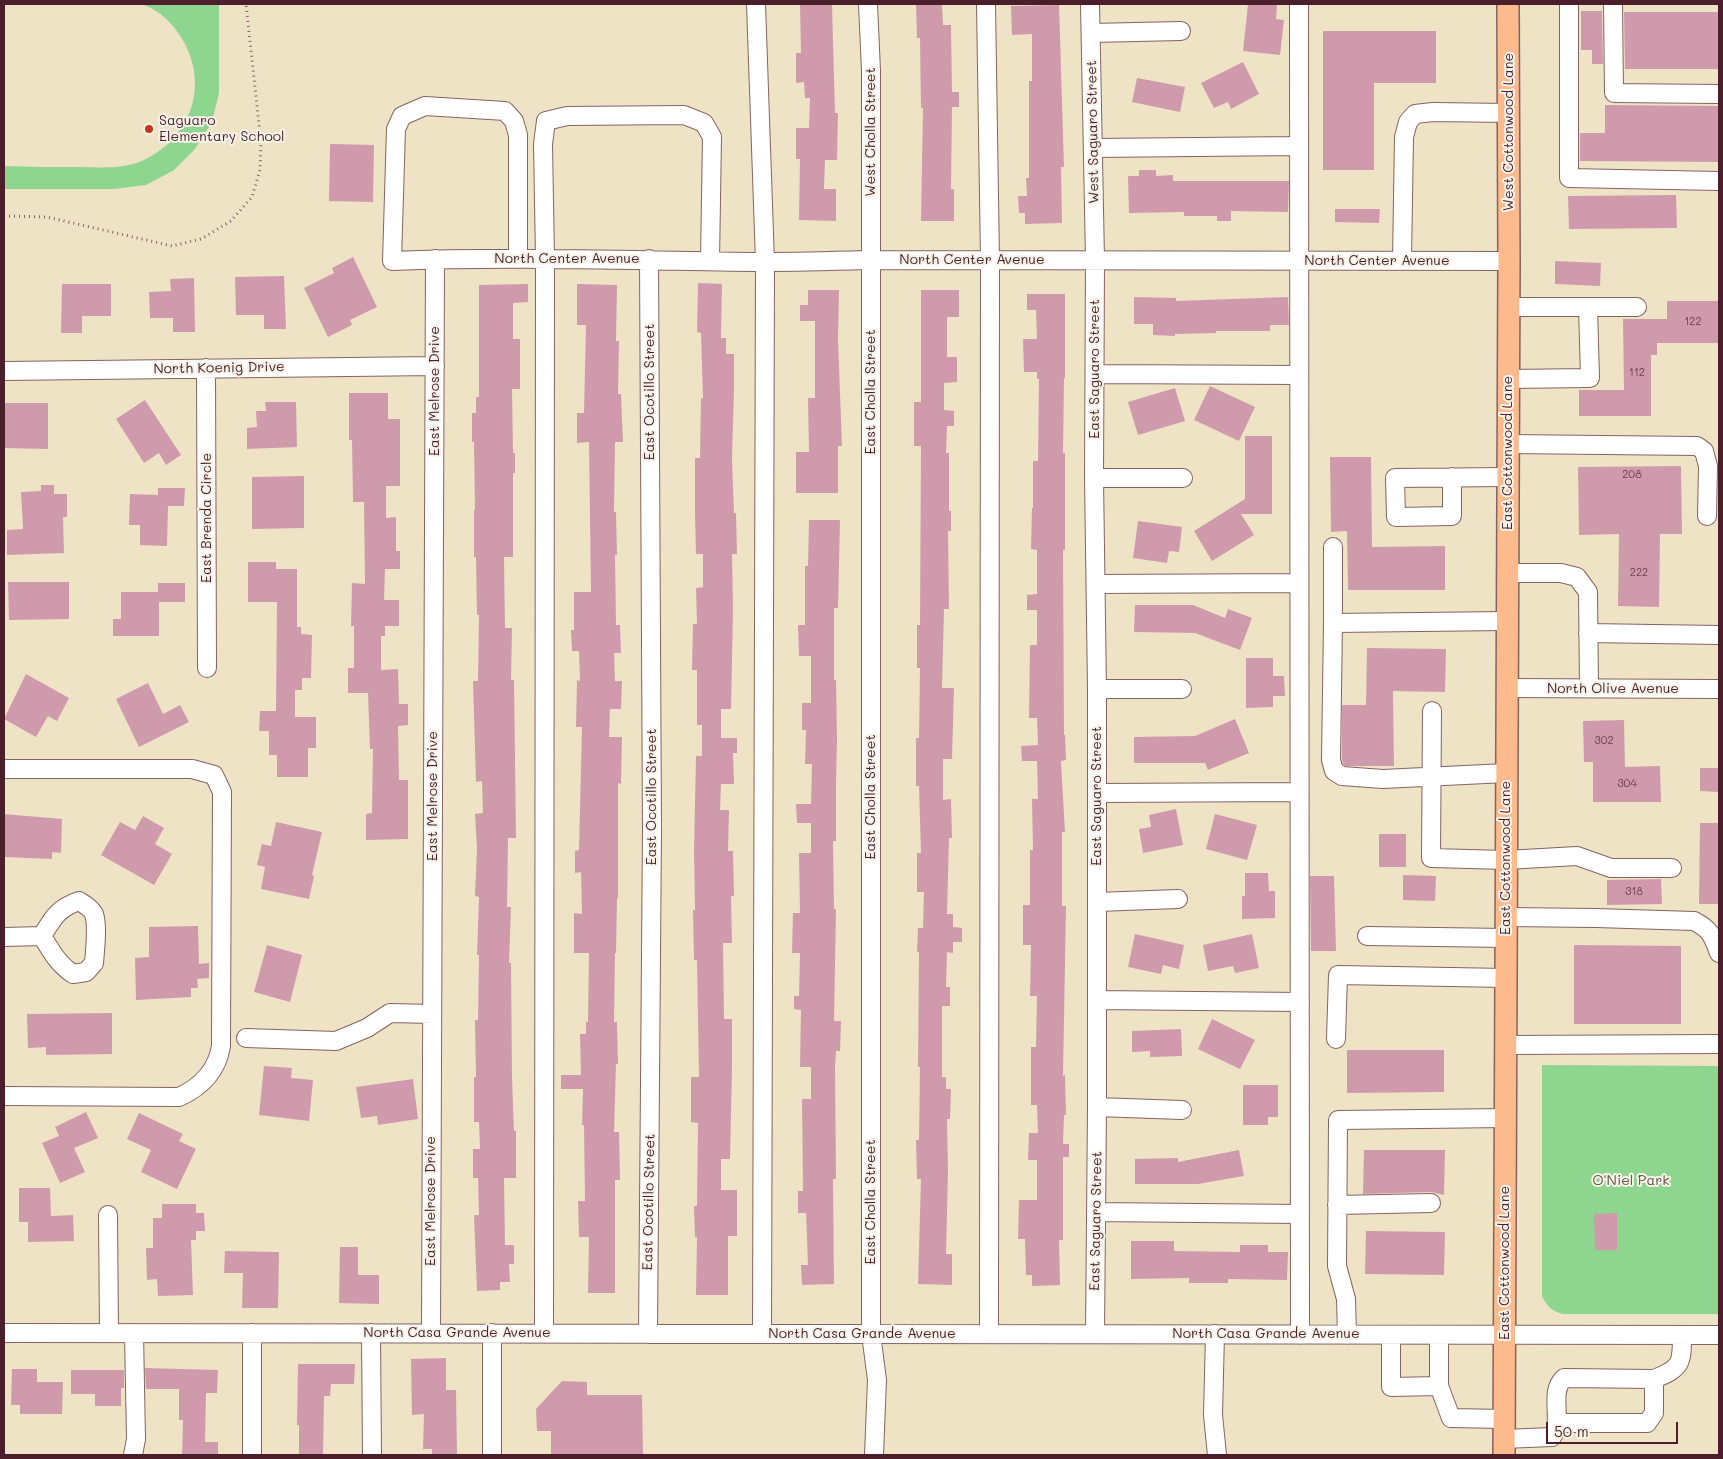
<!DOCTYPE html>
<style>
body{margin:0}
#map{position:relative;width:1723px;height:1459px;overflow:hidden;background:#efe3c5;font-family:Mali,sans-serif}
canvas{display:block}
.frame{position:absolute;inset:0;border:5px solid #4a1f2b;pointer-events:none}
.scale{position:absolute;left:1546px;top:1422px;width:132px;height:22px;box-sizing:border-box;border:2px solid #4a1f2b;border-top:0;padding-left:6px;font-size:15px;line-height:18px;white-space:nowrap;color:#4a1f2b;-webkit-text-stroke:4px #f7f3e8;paint-order:stroke}
</style>
<div id="map">
<canvas width="1723" height="1459"></canvas>
<div class="frame"></div>
<div class="scale">50 m</div>
</div>
<script>
const c = document.querySelector('canvas').getContext('2d');
c.lineJoin = 'round';
function paint(path, color) { c.fillStyle = color; c.fill(path, 'evenodd'); }
function trace(path, color, width, dash) { c.strokeStyle = color; c.lineWidth = width; c.lineCap = dash ? 'butt' : 'round'; c.setLineDash(dash || []); c.stroke(path); }
function write(font, color, halo, rows, align = 'center') {
  c.font = font + ' Mali,sans-serif'; c.lineWidth = 4; c.setLineDash([]); c.textBaseline = 'middle'; c.strokeStyle = halo; c.fillStyle = color; for (const [text, x, y, turn = 0] of rows) {
    c.save(); c.translate(x, y); c.rotate((+turn || 0) * Math.PI / 180); c.textAlign = isNaN(turn) ? turn : align; if (halo) c.strokeText(text, 0, 0); c.fillText(text, 0, 0); c.restore();
  }
}
const green = new Path2D(`
 M140,4H219V93L212,122L195,149L174,170L146,185L114,189H4V166C28,167 52,167 76,167C98,167 123,170 144,160C196,135 211,76 176,30C167,18 154,7 140,4Z
 M1542,1065L1719,1066V1314H1563C1551,1311 1547,1306 1542,1296Z`);
const building = new Path2D(`
 M800,4L832,5L835,113H838L837,160H825L824,189H836V221L799,220L800,159H796V128H809L810,98H805L804,82L796,83V53H801Z
 M916,4H942L943,25H951L952,92H959V107H952L951,189H954V221H921L923,108H921L920,38H917Z
 M1248,4H1277L1276,19L1284,20L1280,55L1243,51Z
 M1059,5L1064,167H1061L1062,223L1025,224V213H1019L1018,196H1027L1026,178H1029V81H1032V34L1012,35L1011,6Z
 M1581,11H1602L1603,64H1592V50H1581Z
 M1624,12H1719V69H1625Z
 M1323,31H1436V83H1374V170H1323Z
 M1243,62L1259,94L1231,109L1228,102L1214,108L1201,83Z
 M1137,78L1185,87L1180,112L1132,102Z
 M1605,105L1719,106V162L1580,161V133H1605Z
 M330,144L374,145L373,202L329,201Z
 M1139,170H1156V176L1173,175V181H1289L1288,212L1231,211V221H1217V216H1184V212L1129,213L1128,176H1139Z
 M1676,195L1677,228L1569,229L1568,196Z
 M1335,209H1380L1379,223L1335,222Z
 M353,257L377,307L350,320L352,325L328,337L304,288L334,273L332,268Z
 M1555,261L1601,263L1600,286L1555,284Z
 M284,276L286,329H264V315H236L235,277Z
 M194,278L195,332H173V318H150L149,292L171,291L170,279Z
 M698,283L722,284L721,338H726V354H734V389L732,458L734,513H736L737,554H732L733,608L731,709H721V738H737V753H733L734,784H721L720,810H729L728,851H733L734,896H731L732,943H723L724,1019H732V1068L730,1159H721V1190H737V1236H728V1295H696L697,1237H695L694,1206H697L698,1123L691,1122V1077H699L697,960H694L693,910H695L694,851L696,756H702V725H697V670H692L693,624H697L696,588L703,587V554H696L695,514V458H700L701,398L703,399L701,333L697,332Z
 M62,284H111V316H82V333H61Z
 M528,284V302L513,303V339H520V389H512L513,453H515V473H513V557H504L505,628H512L511,680H514L516,838H508L507,907H511L509,963H511L512,1077L514,1131H516V1178H504L505,1245H514V1264H509L510,1282H500V1290L477,1291L474,1215H479L478,1178H473V1149H480L479,1122H474V1077H476L475,1020H478L479,955H477L479,897L475,896L477,849L475,814L483,813L482,781L476,782L473,681H478L479,615H477L476,557H474V510H475L474,442H472V413H476V397H479V285Z
 M577,284L617,285L616,341H619L618,394H621L623,442H615L614,512H616L617,555H615L616,625H620L621,653H614L615,681H622L621,709H610L609,737H622L621,784L618,783V898H617L616,953H615L614,1022H617L618,1064H616L614,1132H619L620,1180H615V1293H588L589,1237H579L578,1201H585L584,1125H582L583,1089H561V1075H581L580,1034H586V1022H588L589,953H574V913L582,914L581,872L575,873V851L579,850L582,727H576L577,680L580,681L579,651H572L571,630H574V592H591L589,442L577,443V413H584L586,325H577Z
 M808,290H839L838,340L842,446H838V493H796V452H809L808,398H815V321H800V305H808Z
 M921,290H959V317H947V357H957V382L944,383V410L954,411V426H947L946,453H949V511H951V531H948L949,609H944L942,688H954L952,759H943V800L951,799L952,838H949L947,914H953V927L962,928V942H953V953L947,952L946,987H950V1006H942V1077H946V1089H951L950,1119H947L948,1171L946,1254H952V1285L918,1284L921,1179H917L916,1140H919L920,1067H918L919,952H917L918,928H923L924,892H917V853H921L919,786H916V738H919L920,668H917V625H920L921,446H914V402H921Z
 M1027,294H1065V378H1064L1063,453H1065V550H1063L1064,735H1065L1066,760L1061,761L1065,832H1062V906H1066L1063,1076L1065,1075L1066,1115H1064L1063,1144H1069V1157H1063V1240H1059L1060,1285L1032,1286V1275H1026L1025,1239H1018L1019,1200H1037V1160H1028L1029,1133H1038L1037,1105H1031V1047H1036L1037,996H1030L1031,945H1023V905H1030V850H1033L1032,799H1038L1037,761H1022L1021,746L1038,745L1037,718H1029L1030,645H1037V610H1027V595L1037,594V550L1031,549L1032,508H1033V461H1038L1039,379H1037V372H1024L1023,339H1037L1036,310H1027Z
 M1134,297L1176,298V301L1288,297L1289,325H1270V331H1216V333L1175,334V336L1153,335V324H1134Z
 M1667,301H1719V343H1657V355H1651V416H1579V390H1624L1623,319H1667Z
 M1210,386L1255,407L1239,441L1194,420Z
 M1175,388L1185,421L1138,435L1128,402Z
 M349,393H388V419H400V486H386V518L396,517V551H400V569H385L384,600H399V626H385V636H381V670L398,669L399,704H408V725L398,726L399,780H408V839L366,840V814L372,813L373,749H370L368,693H348V668H354V626H351L352,583L365,584L364,502H353L352,440H349Z
 M145,400L181,455L166,465L159,453L144,463L116,419Z
 M265,402H296L297,447L247,449V428L257,427L256,411H266Z
 M4,403H48V449L4,448Z
 M1245,436H1272V514H1241L1254,535L1212,561L1194,531L1245,499Z
 M1330,457H1371L1372,547L1445,546V590H1348L1347,531L1331,532Z
 M1681,466L1682,534H1660L1659,607L1618,606L1619,534L1579,535L1578,467Z
 M304,476V528L252,529V477Z
 M41,485H54V494H67V517H63L64,553L7,555V530L23,529L21,492L41,491Z
 M158,488H185L184,506H168L167,546L140,545V525H129L130,494L158,495Z
 M809,520H840L838,608H834V680H836L837,740L836,783V841H833L834,909H836L834,1021H841L840,1051H836L835,1067L836,1179H833L834,1284L802,1285L801,1265H808L806,1213H798V1191H803L802,1099H811V1067H800L801,1010L794,1009V996H799L800,953H792L793,913H800L799,853H811V823H797L796,804H811L812,764H805L806,730H802V703H811V656H799L798,625H805V566H808Z
 M1138,521L1182,527L1179,552L1169,551L1167,563L1133,558Z
 M248,562H276V569H297V627H301V634L312,635L311,678H302V690H295V717H316V748H308V777H277V755H269V731H259L260,711H276L277,602H248Z
 M8,582H69V619L9,620Z
 M158,583H185V602H159V636H113V619H121V592H158Z
 M1135,605H1193L1225,618L1228,609L1252,618L1240,650L1195,633L1134,632Z
 M1367,648L1446,649L1445,692L1393,691L1394,766H1345L1343,764L1342,759V705H1366Z
 M1246,658H1273V676H1284L1285,696H1273V707L1246,708Z
 M26,674L69,698L57,721L48,716L36,737L4,719Z
 M148,683L163,714L180,705L189,722L139,747L116,699Z
 M1235,719L1249,753L1208,770L1205,763H1134V737L1195,736Z
 M1624,720L1625,767L1660,766L1661,802H1593V762H1584L1583,721Z
 M1700,768H1719V792L1700,791Z
 M1176,809L1183,845L1143,853L1139,829L1151,827L1149,815Z
 M4,814L62,819L61,853L52,852V859L4,857Z
 M1215,814L1257,825L1247,860L1206,849Z
 M143,816L164,828L155,844L172,854L154,885L101,855L120,822L135,830Z
 M276,822L322,832L312,875L314,876L309,899L261,889L265,867L257,865L262,844L271,846Z
 M1700,823H1719V904H1699Z
 M1379,834H1406V867H1379Z
 M1245,873H1268L1269,891H1275V918L1242,919V896H1245Z
 M1403,875L1436,876L1435,901L1403,900Z
 M1310,876H1334L1336,951H1311Z
 M1661,879L1662,904L1607,905V880Z
 M198,926L199,964L209,963V978L197,979L198,988H191V997L136,1000L135,958L149,957V927Z
 M1135,934L1184,945L1179,969L1163,965L1161,974L1128,967Z
 M1252,934L1259,968L1235,973L1233,966L1208,971L1203,945Z
 M267,945L302,955L290,1002L254,992Z
 M1574,945L1681,946V1024H1574Z
 M112,1013V1054L46,1055V1047L28,1048L27,1014Z
 M1212,1019L1255,1040L1240,1069L1198,1049Z
 M1181,1029L1182,1056L1150,1057V1051L1132,1052V1031Z
 M1347,1050H1444V1092L1347,1093Z
 M264,1066L292,1068L291,1078L313,1080L309,1121L259,1115Z
 M413,1079L418,1119L378,1125L377,1116L361,1118L356,1087Z
 M1243,1085H1278V1117H1268V1125H1243Z
 M86,1112L98,1138L74,1148L85,1172L60,1183L42,1143L59,1136L55,1127Z
 M139,1113L183,1134L179,1141L196,1149L177,1189L141,1172L151,1150L127,1139Z
 M1239,1150L1244,1176L1198,1184H1135V1159L1178,1158V1162Z
 M1364,1150H1445L1444,1195L1431,1192L1363,1194Z
 M19,1188H50L51,1216L73,1215L74,1241L28,1242V1222H19Z
 M162,1204H196V1213H204L205,1231H196V1240H191L193,1295L158,1296L157,1279L147,1280L146,1248H153V1218H162Z
 M1617,1213V1250H1595L1594,1214Z
 M1366,1231L1445,1232L1444,1275L1365,1274Z
 M1131,1241H1174V1251L1240,1252V1245H1268V1252H1288L1287,1280L1228,1279V1283H1189V1278L1131,1279Z
 M340,1247H358V1275H379V1304L339,1303Z
 M225,1251L279,1252L278,1308H242L243,1273H224Z
 M446,1358V1390H456L457,1455H432V1449H423L424,1414L412,1415L411,1359Z
 M298,1364H355L354,1384H331L330,1396H324L323,1455H299V1425H297Z
 M145,1368L218,1370L217,1393H206L205,1442H218V1455H182L183,1420H179V1389H146Z
 M12,1369H37V1382H63L62,1414H20V1405H11Z
 M71,1370H124V1388H121V1406H95V1394H71Z
 M562,1381L587,1382V1395H642L643,1455H551V1431H537L536,1409Z`);
const path = new Path2D(`
 M4,216L47,217L172,246L201,239L231,221L252,197L260,170L261,143L246,4`);
const minor = new Path2D(`
 M756,4L765,262L762,1334
 M868,4L871,71V1334L877,1380L874,1455
 M986,4L990,260L989,1334
 M1090,4L1095,260L1094,478L1097,689V1107L1095,1334
 M1299,4L1300,1335
 M1569,4V178L1719,181
 M1613,4L1614,93L1719,94
 M1091,33L1181,31
 M1093,148L1299,146
 M518,259V135L514,121L505,111L425,106L402,116L396,129L392,261C516,256 640,261 764,262C800,262 835,261 871,260L1509,261
 M1402,261L1404,137L1408,122L1415,114L1433,112L1509,113
 M1509,307H1637
 M206,368L207,668
 M4,371L435,366
 M1095,374L1299,375
 M1508,379L1590,378L1588,307
 M1508,444L1697,446L1704,451L1708,466L1707,516
 M1452,477V516L1396,517L1395,478L1508,477
 M1094,478H1183
 M1507,573H1561L1577,577L1588,592L1589,688
 M1096,584L1299,583
 M1333,623V547
 M1588,633L1719,635
 M1506,688L1719,689
 M1097,689H1182
 M1432,711L1431,858L1506,860L1577,856L1611,868H1672
 M4,769H192L214,775L222,792L221,1046C217,1071 201,1087 179,1097L4,1096
 M1506,773L1383,779L1342,776L1334,771L1331,760L1333,623L1506,621
 M1097,793L1299,792
 M79,901C84,904 91,908 94,914C98,926 95,950 94,963L86,972L73,974C58,964 51,951 42,936C53,918 58,908 79,901Z
 M1097,902L1178,899
 M1506,917L1596,918L1694,921C1710,929 1713,936 1719,953
 M1367,936L1506,938
 M4,937L42,936
 M1097,1000L1300,1002
 M246,1038L336,1041L367,1028L390,1013L432,1014
 M1336,1039L1338,975L1506,978
 M1505,1045L1719,1044
 M1097,1107L1182,1110
 M1337,1205L1431,1203
 M1096,1212L1300,1214
 M108,1215L109,1333
 M4,1333L1719,1335
 M371,1333L372,1455
 M431,1333L435,259
 M544,1333L545,259L543,144L546,121L567,116L684,115L704,123L712,137L710,261
 M648,1334L652,829L649,259
 M1215,1334L1213,1415L1217,1455
 M1347,1335L1346,1299L1337,1266L1338,1120L1506,1118
 M1391,1335V1387L1439,1386L1451,1418L1504,1419
 M1439,1335V1386
 M1557,1423H1647L1654,1413V1379C1682,1368 1682,1363 1682,1335
 M1504,1439L1552,1437C1564,1420 1548,1393 1564,1378L1654,1379
 M133,1455L136,1439L134,1333
 M252,1455V1333
 M492,1455V1333`);
const major = new Path2D(`
 M1504,1455L1509,261L1508,4`);
const markers = [
 [149,129,5,"#c8321e"]
];
const numberNames = [
 ["122",1693,322],
 ["112",1637,373],
 ["208",1632,475],
 ["222",1639,573],
 ["302",1604,741],
 ["304",1627,784],
 ["318",1634,892]
];
const poiNames = [
 ["Saguaro",159,121],
 ["Elementary School",159,137]
];
const streetNames = [
 ["West Cholla Street",871,132,-90],
 ["West Saguaro Street",1093,132,-91],
 ["West Cottonwood Lane",1509,132,-90],
 ["North Center Avenue",567,259],
 ["North Center Avenue",972,260],
 ["North Center Avenue",1377,261],
 ["North Koenig Drive",219,368,-1],
 ["East Saguaro Street",1095,369,-90],
 ["East Melrose Drive",435,391,-90],
 ["East Ocotillo Street",650,392,-90],
 ["East Cholla Street",871,392,-90],
 ["East Cottonwood Lane",1508,453,-90],
 ["East Brenda Circle",207,518,-90],
 ["North Olive Avenue",1613,689],
 ["East Melrose Drive",433,796,-90],
 ["East Saguaro Street",1097,796,-90],
 ["East Ocotillo Street",652,797,-90],
 ["East Cholla Street",871,797,-90],
 ["East Cottonwood Lane",1506,858,-90],
 ["East Melrose Drive",431,1201,-90],
 ["East Ocotillo Street",649,1202,-89],
 ["East Cholla Street",871,1202,-90],
 ["East Saguaro Street",1096,1221,-89],
 ["East Cottonwood Lane",1505,1263,-90],
 ["North Casa Grande Avenue",457,1333],
 ["North Casa Grande Avenue",862,1334],
 ["North Casa Grande Avenue",1266,1334]
];
const parkNames = [
 ["O'Niel Park",1631,1181]
];
paint(green, '#8ed590');
paint(building, '#cf9bac');
trace(minor, '#846461', 20);
trace(major, '#846461', 24);
trace(path, '#846461', 3, [1, 4]);
trace(minor, '#fff', 18);
trace(major, '#fcba8d', 21);
for (const [x, y, r, color] of markers) { const dot = new Path2D(); dot.arc(x, y, r, 0, 2 * Math.PI); c.fillStyle = color; c.fill(dot); trace(dot, '#f7f3e8', 2); }
write('11px', '#6b3e4b', null, numberNames);
write('14px', '#4a1f2b', '#f7f3e8', poiNames, 'left');
write('14px', '#4a1f2b', '#f7f3e8', streetNames);
write('14px', '#5e5649', '#f7f3e8', parkNames);
</script>
